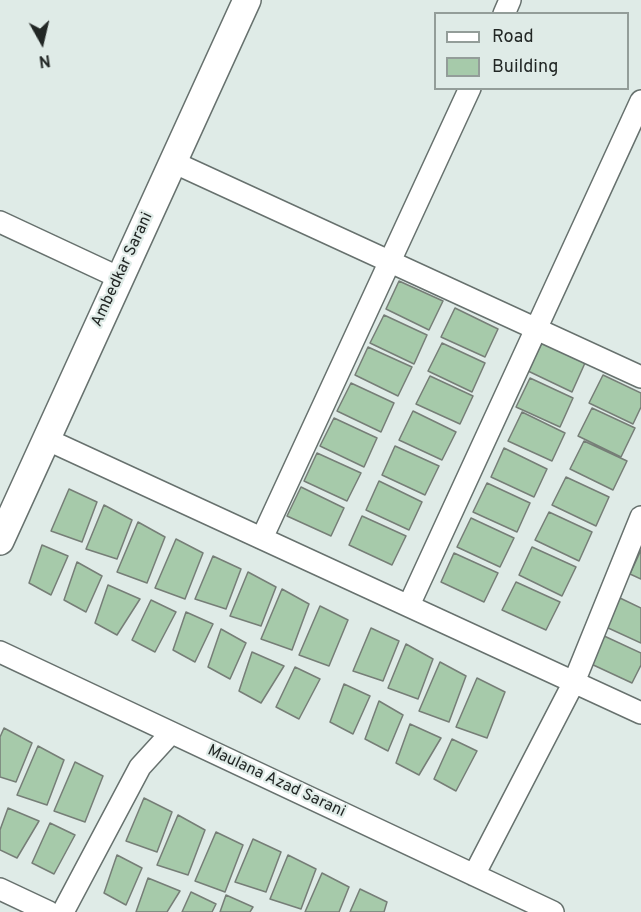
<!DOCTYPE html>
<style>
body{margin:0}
#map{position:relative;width:641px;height:912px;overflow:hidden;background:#dfebe7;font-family:Overpass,sans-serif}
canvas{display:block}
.legend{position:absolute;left:434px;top:12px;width:195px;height:78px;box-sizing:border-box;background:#dfebe7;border:2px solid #939d99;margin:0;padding:8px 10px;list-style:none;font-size:18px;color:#222725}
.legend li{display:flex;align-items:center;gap:12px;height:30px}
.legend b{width:30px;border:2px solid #939d99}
.north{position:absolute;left:12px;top:12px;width:60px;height:60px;-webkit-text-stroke:4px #dfebe7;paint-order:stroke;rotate:172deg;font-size:16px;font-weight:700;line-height:24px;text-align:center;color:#222725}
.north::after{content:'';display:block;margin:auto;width:21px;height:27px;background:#222725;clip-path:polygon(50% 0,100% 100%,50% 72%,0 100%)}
</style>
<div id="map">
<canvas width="641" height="912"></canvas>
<ul class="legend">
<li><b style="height:8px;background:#fff"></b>Road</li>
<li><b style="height:16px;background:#a6caaa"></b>Building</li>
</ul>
<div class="north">N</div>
</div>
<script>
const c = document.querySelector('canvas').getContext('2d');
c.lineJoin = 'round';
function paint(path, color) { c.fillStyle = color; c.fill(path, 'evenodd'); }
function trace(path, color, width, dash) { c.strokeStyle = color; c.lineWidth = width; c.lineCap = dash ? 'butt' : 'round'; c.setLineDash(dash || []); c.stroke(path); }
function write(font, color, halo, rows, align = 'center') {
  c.font = font + ' Overpass,sans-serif'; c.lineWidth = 4.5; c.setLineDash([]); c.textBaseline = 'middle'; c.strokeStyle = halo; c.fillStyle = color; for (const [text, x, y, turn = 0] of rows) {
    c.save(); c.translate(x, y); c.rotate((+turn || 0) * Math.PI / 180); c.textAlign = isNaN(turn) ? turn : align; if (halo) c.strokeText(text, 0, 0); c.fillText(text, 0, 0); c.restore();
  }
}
const building = new Path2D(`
 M399,281L443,301L429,330L386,309Z
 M455,308L498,329L485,357L441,337Z
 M384,315L427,335L414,364L370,343Z
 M442,343L485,363L472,392L428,371Z
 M542,343L585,363L572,392L528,371Z
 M368,347L412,367L398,396L355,375Z
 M603,375L641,393V407L633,424L589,403Z
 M430,376L473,396L460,424L416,404Z
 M530,378L573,398L560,427L516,407Z
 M351,383L394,403L381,432L337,411Z
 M592,408L635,428L621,457L578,436Z
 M413,411L456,432L442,460L399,440Z
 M522,412L565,433L552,461L508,441Z
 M334,418L377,438L364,467L320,446Z
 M584,441L627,461L613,490L570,469Z
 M395,446L439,466L425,495L382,475Z
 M504,448L547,469L534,497L491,477Z
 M317,453L361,473L347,501L304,481Z
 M566,477L609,497L596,526L552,505Z
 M379,481L422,502L409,530L366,510Z
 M487,483L530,503L517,532L473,512Z
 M301,487L344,508L331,536L287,516Z
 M69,489L97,502L82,542L51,531Z
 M104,505L132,520L117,559L86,549Z
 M549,512L592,532L579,561L535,540Z
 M362,516L406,536L392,565L349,545Z
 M471,518L514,538L500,567L457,547Z
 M138,522L165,537L147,583L117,572Z
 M176,539L203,553L185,599L155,588Z
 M42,545L68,556L51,595L29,583Z
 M532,547L576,567L562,596L519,575Z
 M641,550V579L630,574Z
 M454,553L498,573L484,602L441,582Z
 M213,556L241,569L226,609L195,599Z
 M77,562L102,576L86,612L64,600Z
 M248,572L276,587L261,626L230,616Z
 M516,582L560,602L546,630L502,610Z
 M108,585L140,599L117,635L95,623Z
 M282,589L309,604L292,650L261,639Z
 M620,598L641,608V643L606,627Z
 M151,600L176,612L155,652L132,640Z
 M320,606L348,620L329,666L299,655Z
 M186,612L213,624L195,662L173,650Z
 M371,628L399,641L383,681L353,671Z
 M221,629L246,643L230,679L208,667Z
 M602,635L641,653V665L632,683L589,663Z
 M406,644L433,659L418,699L388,688Z
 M252,652L284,666L261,703L239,691Z
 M440,662L466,676L449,722L419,711Z
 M295,667L320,679L299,719L276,707Z
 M477,678L505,692L487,738L456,727Z
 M344,684L370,696L353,734L330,722Z
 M379,701L403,715L388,751L365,739Z
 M410,724L441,738L419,775L396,763Z
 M4,728L32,743L16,782L0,777V737Z
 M452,739L477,751L456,791L434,779Z
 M38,746L64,760L47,805L17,795Z
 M75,762L103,776L85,822L54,811Z
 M144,798L172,812L157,852L126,841Z
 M8,808L39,821L17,858L0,850V830Z
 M178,815L205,830L188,875L157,865Z
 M50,823L75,835L54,874L32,863Z
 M216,832L243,845L225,892L195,881Z
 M253,839L281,852L266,892L235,882Z
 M117,855L142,868L126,905L104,893Z
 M288,855L316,869L301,909L270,899Z
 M322,873L349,887L339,912H305Z
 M148,878L180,891L167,912H136Z
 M360,889L387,902L384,912H350Z
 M191,892L216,904L212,912H182Z
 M226,895L253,907L250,912H220Z`);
const minor = new Path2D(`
 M504,14L510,0
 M173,162L641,377
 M0,222L120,278
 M46,439L641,713
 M262,538L470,88
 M409,605L641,101
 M0,652L553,912
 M474,875L574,682L641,517
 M0,889L49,912
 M63,912L140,767L171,733`);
const tertiary = new Path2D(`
 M0,541L247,0`);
const streetNames = [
 ["Ambedkar Sarani",123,270,-65],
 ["Maulana Azad Sarani",276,782,25]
];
paint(building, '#a6caaa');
trace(building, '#767e77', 1.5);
trace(minor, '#67716e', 24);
trace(tertiary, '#67716e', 30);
trace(minor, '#fff', 21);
trace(tertiary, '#fff', 27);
write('16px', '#222725', '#dfebe7', streetNames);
</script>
